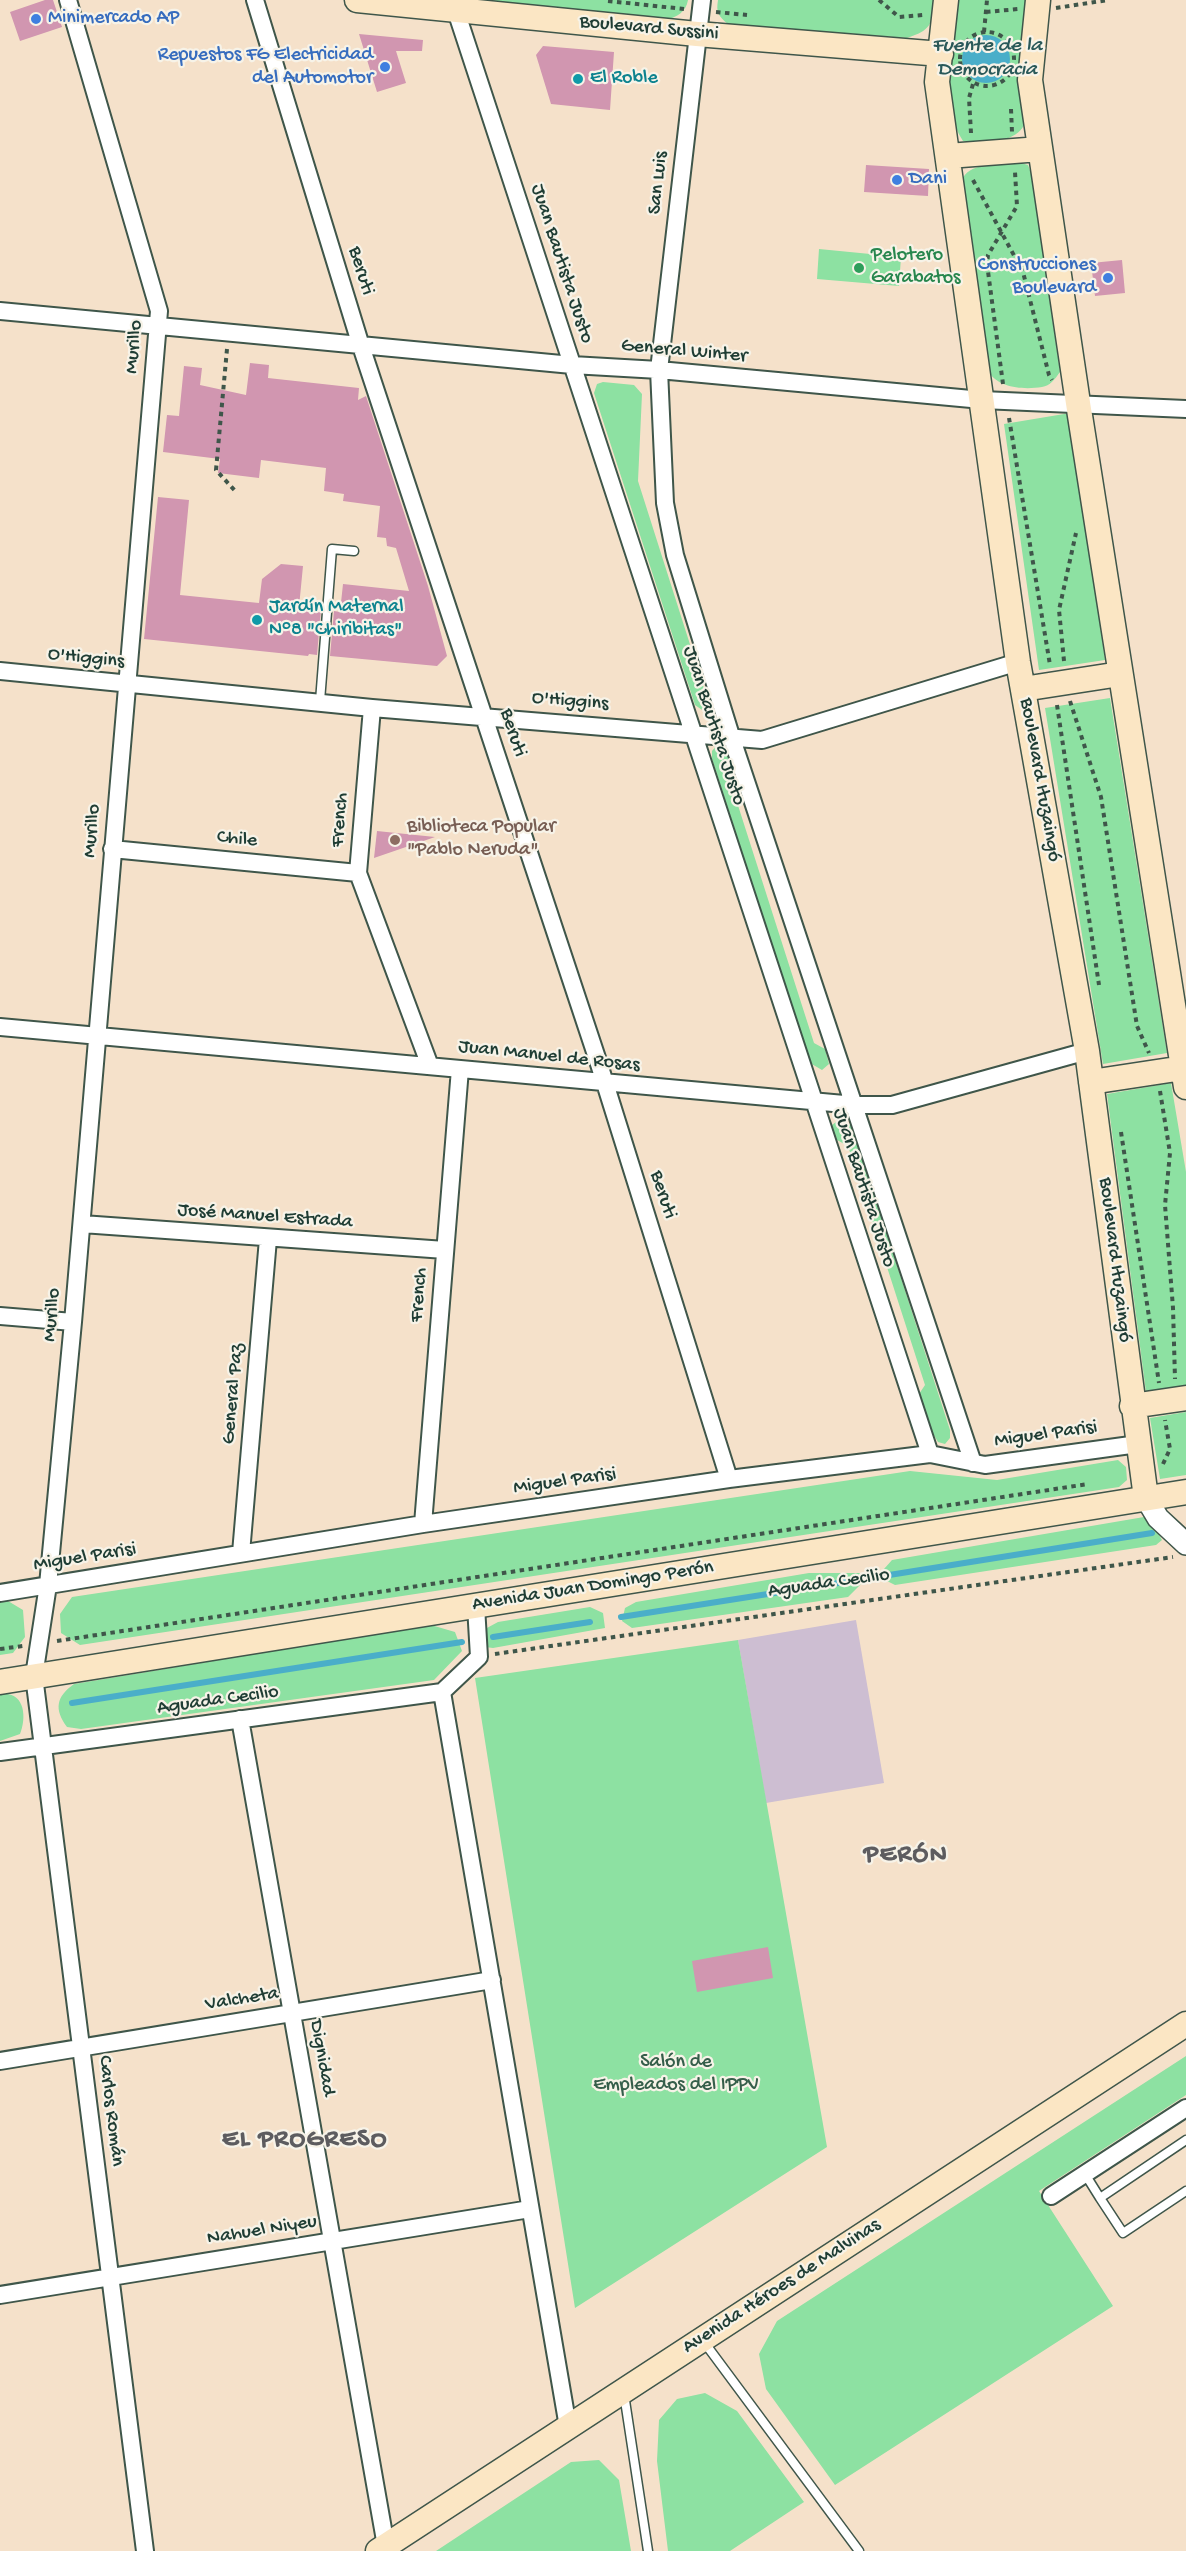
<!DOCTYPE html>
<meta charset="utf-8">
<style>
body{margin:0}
canvas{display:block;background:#f5e1ca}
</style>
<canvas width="1186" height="2551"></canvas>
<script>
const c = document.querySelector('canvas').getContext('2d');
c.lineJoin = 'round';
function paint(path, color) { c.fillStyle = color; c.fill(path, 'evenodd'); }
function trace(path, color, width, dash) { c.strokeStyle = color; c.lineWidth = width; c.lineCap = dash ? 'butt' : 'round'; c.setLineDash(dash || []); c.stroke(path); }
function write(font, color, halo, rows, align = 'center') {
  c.font = font + ' "Gochi Hand",sans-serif'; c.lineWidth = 4.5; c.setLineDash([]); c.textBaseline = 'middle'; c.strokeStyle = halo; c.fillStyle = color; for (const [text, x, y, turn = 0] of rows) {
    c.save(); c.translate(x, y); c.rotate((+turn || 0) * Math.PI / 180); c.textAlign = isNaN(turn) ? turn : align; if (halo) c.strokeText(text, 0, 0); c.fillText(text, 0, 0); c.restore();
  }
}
const industrial = new Path2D(`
 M856,1620L884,1783L766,1803L738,1640Z`);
const green = new Path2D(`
 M468,0H688C686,12 677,17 666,20Z
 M718,0H935C932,25 931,30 907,38L728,24C718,16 716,12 718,0Z
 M958,0H1028L1025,123C1017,144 982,143 963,141C939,106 954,40 958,0Z
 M1021,163L1028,165L1031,173L1060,372C1055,379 1050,386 1042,387C1024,390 998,388 989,372L963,178C972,161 1003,165 1021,163Z
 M819,249L901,257L899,286L817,279Z
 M603,382L634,385L642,394L638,481L708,701L705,712L695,705L594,393L597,384Z
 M1070,413L1105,660L1039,670L1004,424Z
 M1110,698L1167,1053L1103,1064L1045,708Z
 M717,745L724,747L732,762L727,771L814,1043L825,1049L829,1064L822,1070L810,1063L712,759V751Z
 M1171,1083L1186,1172V1385L1146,1392L1107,1094Z
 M840,1119L852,1126L950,1430V1438L945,1444L938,1442L933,1434L919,1394L925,1385L848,1146L837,1140L832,1125Z
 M1186,1412V1475L1160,1479L1150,1418Z
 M1118,1460L1126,1467L1127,1480L1119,1487L80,1645L61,1633L60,1614L72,1597L910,1471L997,1480Z
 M1144,1517L1150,1519L1162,1540L1156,1545L895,1585L885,1580L884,1569L892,1560Z
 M809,1573H860L861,1584L848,1597L632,1628L622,1621L625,1608L636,1602Z
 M8,1601L23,1610L25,1637L13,1653L0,1655V1602Z
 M590,1607L603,1613L605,1628L493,1648L485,1647V1629L498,1622Z
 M431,1625L455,1632L462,1651L434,1680L81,1729L67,1727C54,1709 56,1697 74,1684Z
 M738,1640L827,2147L575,2308L475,1678Z
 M0,1694C25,1691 27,1717 20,1734L0,1741Z
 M1186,2056V2095L1039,2191L1113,2306L835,2485L766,2389L759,2354L777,2321Z
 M705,2393L737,2411L804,2502L730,2551H668L657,2461L659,2420L677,2399Z
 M599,2460L619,2480L631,2551H436L571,2462Z`);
const water = new Path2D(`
 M962 59a24 24 0 1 1 48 0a24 24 0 1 1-48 0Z`);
const stream = new Path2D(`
 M883,1576L1152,1533
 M621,1617L851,1581
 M493,1637L590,1622
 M72,1703L462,1642`);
const building = new Path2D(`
 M45,0H53L62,27L20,41L10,12Z
 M359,34L423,40L422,51H396L406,83L377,92Z
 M543,46L614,52L610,110L551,104L536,55Z
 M866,165L929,169L928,196L864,192Z
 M1122,260L1125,293L1095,296L1091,263Z
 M250,363L269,365L268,378L359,388L358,400L366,396L428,586L447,656L437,666L330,656L334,611L340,612L343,584L409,591L396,548L387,546L386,538L377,537L380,506L343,501L344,494L324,491L326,468L261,460L259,478L218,473L220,459L163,452L167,415L179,416L184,366L202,368L200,385L246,395Z
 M158,497L189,500L180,595L259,603L262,579L281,564L303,566L299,607L321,610L317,655L309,654L308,656L144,639Z
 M377,831L435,837L374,858Z
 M768,1947L773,1978L697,1992L692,1961Z`);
const path = new Path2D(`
 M879,0L899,17L923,15
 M608,1L684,9
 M1056,8L1108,0
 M716,12L747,15
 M986,12L1018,9
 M960 59a27 27 0 1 1 54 0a27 27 0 1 1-54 0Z
 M984,32L987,0
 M1011,109L1012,132
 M971,133L969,98L973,84
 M973,180L1023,272L1049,375L1052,380
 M227,349L216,470L237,493
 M1003,384L987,264L988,255L1017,206L1015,172
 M1009,418L1050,665
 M1064,661L1059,610L1076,533
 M1070,701L1101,797L1137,1026L1149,1053
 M1057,705L1099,985
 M1160,1091L1170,1153L1165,1205L1173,1308L1175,1379
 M1121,1132L1159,1383
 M1163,1464L1170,1449L1165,1420
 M57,1641L1088,1484
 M0,1649L23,1646
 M495,1654L1173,1557`);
const service = new Path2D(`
 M320,701L332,549L354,551
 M1186,2140L1100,2198L1123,2233L1186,2191
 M1085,2174L1100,2198
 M704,2342L859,2551
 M624,2394L648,2551`);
const minor = new Path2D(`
 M68,0L159,311L73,1322L48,1585L34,1676L145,2551
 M255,0L361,346L599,1064L729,1479
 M702,0L659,370L665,503L675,555L732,739L973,1463
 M456,11L930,1454
 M0,311L572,365L659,370L982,400L1186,409
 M0,671L372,708L762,740L1018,662
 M372,708L358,873L430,1066
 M112,849L358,873
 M0,1027L855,1105H892L1087,1051
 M82,1224L445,1250
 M0,1316L73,1322
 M423,1524L460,1069
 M241,1553L268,1239
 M0,1593L423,1524L729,1479L930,1454L985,1465L1138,1444
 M476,1606L479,1657L442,1692L568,2427
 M240,1719L386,2546
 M0,1752L442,1692
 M0,2061L492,1980
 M1051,2196L1186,2108
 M0,2295L530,2209`);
const tertiary = new Path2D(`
 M1146,1498L1158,1518L1186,1544`);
const secondary = new Path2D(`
 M357,0L697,34L941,54
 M946,0L937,82L1018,662L1087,1051L1146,1498
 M1038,0L1030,80L1078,403L1186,1087
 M948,156L1040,149
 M1023,689L1120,674
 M1091,1082L1183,1068
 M1132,1406L1186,1398
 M0,1682L1186,1492
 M378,2551L1186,2024`);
const markers = [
 [36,19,6,"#3f7fe0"],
 [385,67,6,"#3f7fe0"],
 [578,79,6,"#0f9aa8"],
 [897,180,6,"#3f7fe0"],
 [859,268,6,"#2e9e5b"],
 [1108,278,6,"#3f7fe0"],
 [257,620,6,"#0f9aa8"],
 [395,840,6,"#8d6e63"]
];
const shopNames = [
 ["Minimercado AP",48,19],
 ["Repuestos FG Electricidad",373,56,"right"],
 ["del Automotor",373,79,"right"],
 ["Dani",909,180],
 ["Construcciones",1096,266,"right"],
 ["Boulevard",1096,289,"right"]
];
const streetNames = [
 ["Boulevard Sussini",649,29,5],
 ["San Luis",659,183,-84],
 ["Juan Bautista Justo",561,264,72],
 ["Beruti",360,271,73],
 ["Murillo",135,347,-85],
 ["General Winter",684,352,5],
 ["O'Higgins",86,659,6],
 ["O'Higgins",570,702,5],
 ["Juan Bautista Justo",713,726,72],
 ["Beruti",512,733,72],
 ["Boulevard Ituzaingó",1039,780,80],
 ["French",341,820,-85],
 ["Murillo",93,831,-85],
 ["Chile",237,840,6],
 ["Juan Manuel de Rosas",549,1057,6],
 ["Juan Bautista Justo",863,1188,72],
 ["Beruti",662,1195,72],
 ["José Manuel Estrada",265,1217,4],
 ["Boulevard Ituzaingó",1114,1260,83],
 ["French",420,1295,-85],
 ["Murillo",53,1315,-85],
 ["General Paz",234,1394,-85],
 ["Miguel Parisi",1046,1435,-8],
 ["Miguel Parisi",565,1482,-8],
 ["Miguel Parisi",85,1558,-9],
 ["Aguada Cecilio",829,1584,-8],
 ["Avenida Juan Domingo Perón",593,1587,-9],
 ["Aguada Cecilio",218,1701,-8],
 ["Valcheta",242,2000,-9],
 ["Dignidad",321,2058,80],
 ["Carlos Román",110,2111,83],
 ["Nahuel Niyeu",262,2231,-9],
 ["Avenida Héroes de Malvinas",782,2287,-33]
];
const cultureNames = [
 ["El Roble",590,79],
 ["Jardín Maternal",269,608],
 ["N°8 \"Chiribitas\"",269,631]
];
const leisureNames = [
 ["Pelotero",871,256],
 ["Garabatos",871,279]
];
const educationNames = [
 ["Biblioteca Popular",407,828],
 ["\"Pablo Neruda\"",407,851]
];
const parkNames = [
 ["Salón de",676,2063],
 ["Empleados del IPPV",676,2086]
];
const waterNames = [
 ["Fuente de la",987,47],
 ["Democracia",987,71]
];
const districtNames = [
 ["PERÓN",906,1856],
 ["EL PROGRESO",305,2141]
];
paint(industrial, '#cdbed2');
paint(green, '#8de1a2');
paint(water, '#4aaec9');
trace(stream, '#4aaec9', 6);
paint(building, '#d196b0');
trace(service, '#3f564a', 11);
trace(minor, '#3f564a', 20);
trace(tertiary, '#3f564a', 24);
trace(secondary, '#3f564a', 27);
trace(path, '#3f564a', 4, [4.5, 4.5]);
trace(service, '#fff', 8);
trace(minor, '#fff', 16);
trace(tertiary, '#fff', 21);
trace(secondary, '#fbe6c4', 24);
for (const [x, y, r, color] of markers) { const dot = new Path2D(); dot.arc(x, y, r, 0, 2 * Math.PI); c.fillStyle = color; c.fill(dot); trace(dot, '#f7f3e8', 2); }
write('20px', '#366cbe', '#f7f3e8', shopNames, 'left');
write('20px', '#1f3d34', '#f7f3e8', streetNames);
write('20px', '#0d838f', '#f7f3e8', cultureNames, 'left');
write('20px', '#27864d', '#f7f3e8', leisureNames, 'left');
write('20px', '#785e54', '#f7f3e8', educationNames, 'left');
write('20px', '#355e4a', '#f7f3e8', parkNames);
write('italic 21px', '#2a5959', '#f7f3e8', waterNames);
c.letterSpacing = '1.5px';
write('bold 26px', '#5d5c5f', '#f7f3e8', districtNames);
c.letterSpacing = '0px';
</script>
